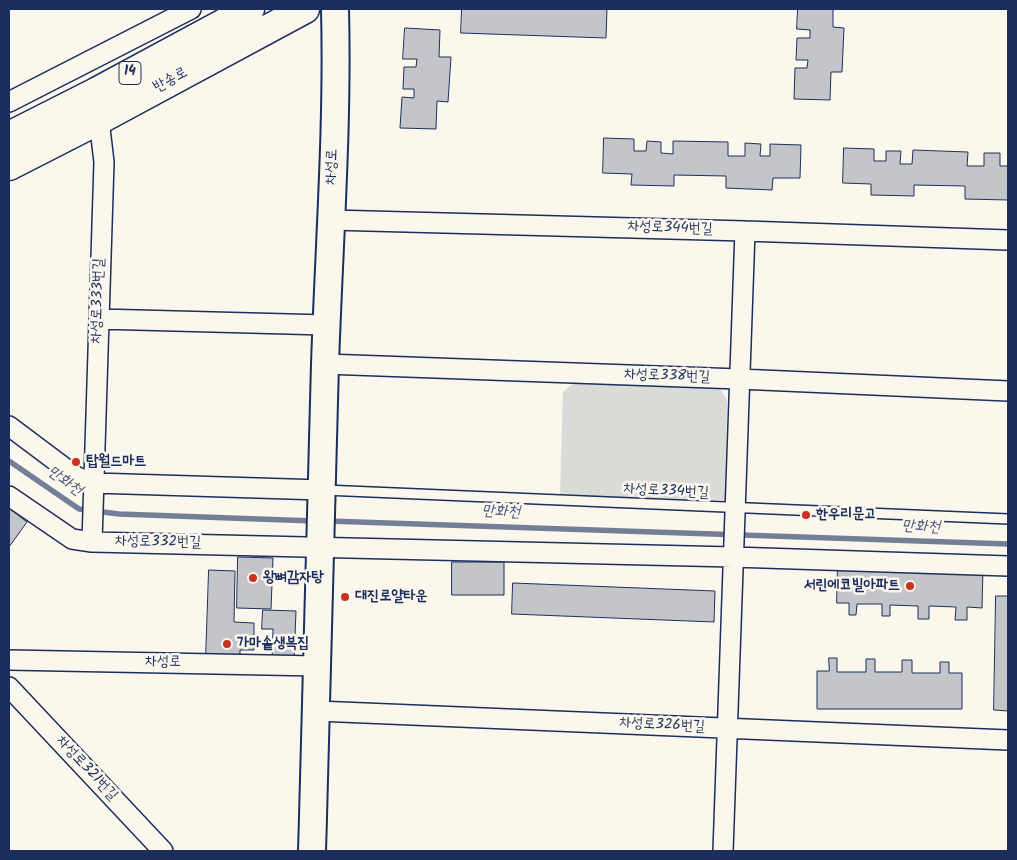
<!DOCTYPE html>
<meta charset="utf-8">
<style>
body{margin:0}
#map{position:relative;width:1017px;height:860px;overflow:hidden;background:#fbf7ec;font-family:Kalam,sans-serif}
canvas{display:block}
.frame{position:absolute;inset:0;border:10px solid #1b2f5e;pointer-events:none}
</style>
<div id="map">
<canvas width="1017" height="860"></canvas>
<div class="frame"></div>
</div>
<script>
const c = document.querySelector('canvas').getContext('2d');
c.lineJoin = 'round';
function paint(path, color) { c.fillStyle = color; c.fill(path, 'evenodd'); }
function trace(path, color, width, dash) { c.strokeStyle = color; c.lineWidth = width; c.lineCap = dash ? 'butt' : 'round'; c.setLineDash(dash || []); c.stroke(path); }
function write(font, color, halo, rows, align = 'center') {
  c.font = font + ' Kalam,"Poor Story",sans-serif'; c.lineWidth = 5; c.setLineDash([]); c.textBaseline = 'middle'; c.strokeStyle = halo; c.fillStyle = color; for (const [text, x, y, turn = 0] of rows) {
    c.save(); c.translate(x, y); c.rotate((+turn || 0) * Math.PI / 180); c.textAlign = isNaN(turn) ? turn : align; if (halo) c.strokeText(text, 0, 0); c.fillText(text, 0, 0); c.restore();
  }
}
const green = new Path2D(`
 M576,381L718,385L727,400L725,500L560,496L563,392Z`);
const stream = new Path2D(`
 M9,461L79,509L119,514L314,521
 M328,521L1008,544`);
const building = new Path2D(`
 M462,9H607L606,38L461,33Z
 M798,9H833V27L844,28L842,72H831L830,100L794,99L795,68H807L808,60H796L797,38H810V30L797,29Z
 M405,28L440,30L439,57H451L448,102L437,101L436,129L400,128L402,97L414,98V89H403L404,67H416L417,59H403Z
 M604,138L634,139V151H646L647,141L661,142V153L673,154V141L728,142V156H745V143L761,144L760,156H770V144L801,145L800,178H773L772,190L726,188V176L674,175V186L631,185L632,174L603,173Z
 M844,148L874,149V161H886V151H901L900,164H912L913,150L968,152L967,166H984V153H1000V166H1008V200L965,199V186L914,185V196L871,195V184L843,183Z
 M9,508L27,522L9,547Z
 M238,557L273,558L271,609L237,608Z
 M452,562H504V595H452Z
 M838,565L983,568L982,608L967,607V620H955L956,607L929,606V619H918V606L890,605V616H882V604H857L856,615H849V603H837Z
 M209,570L235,571L234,622L254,623V650H240V659L206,658Z
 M513,583L715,591L714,622L512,614Z
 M996,596H1008V711L994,710Z
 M263,610L296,611L294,661H272L273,629H262Z
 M829,658H837V672H866V659H875V672H902V660H912V673H940V662H949V673H962V709H817V671H829Z`);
const lane = new Path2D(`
 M324,490L1008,519`);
const street = new Path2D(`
 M9,102L191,9
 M331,220L745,231L1008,240
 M99,319L326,325
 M325,364L739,379L1008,391
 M9,426L77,477L94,483L322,490
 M9,496L72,539L92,542L733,557L1008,566
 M92,542L104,162L99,120
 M9,660L318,666
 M9,687L163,851
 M317,711L1008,740
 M723,851L745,231`);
const secondary = new Path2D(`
 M312,851C317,689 320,527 325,364C329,246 338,127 335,9`);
const primary = new Path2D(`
 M9,136L96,92L250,9
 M9,166L99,120L305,9`);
const markers = [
 [76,462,5,"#c8321e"],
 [806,515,5,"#c8321e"],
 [253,578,5,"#c8321e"],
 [910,586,5,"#c8321e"],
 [345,597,5,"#c8321e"],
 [227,644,5,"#c8321e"]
];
const shields = [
 [130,73,22]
];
const shieldNames = [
 ["14",130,73]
];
const streetNames = [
 ["반송로",171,81,-28],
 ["차성로",333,167,-88],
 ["차성로344번길",670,229,2],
 ["차성로333번길",99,301,-88],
 ["차성로338번길",667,377,2],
 ["차성로334번길",666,492,3],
 ["차성로332번길",158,543,1],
 ["차성로",163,663,1],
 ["차성로326번길",662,726,3],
 ["차성로321번길",86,769,47]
];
const poiNames = [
 ["탑월드마트",86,462],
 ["한우리문고",816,515],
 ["왕뼈감자탕",263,578],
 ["서린에코빌아파트",900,586,"right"],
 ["대진로얄타운",355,597],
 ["가마솥생복집",237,644]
];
const waterNames = [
 ["만화천",64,482,35],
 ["만화천",501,513,2],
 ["만화천",921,528,2]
];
paint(green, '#dadad7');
trace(stream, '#747e96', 5.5);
paint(building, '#c3c5c9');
trace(building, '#1b2f5e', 1);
trace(lane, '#1b2f5e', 12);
trace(street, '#1b2f5e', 22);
trace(secondary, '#1b2f5e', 30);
trace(primary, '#1b2f5e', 31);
trace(lane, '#fbf7ec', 9);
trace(street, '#fbf7ec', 19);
trace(secondary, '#fbf7ec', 26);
trace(primary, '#fbf7ec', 28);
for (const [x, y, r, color] of markers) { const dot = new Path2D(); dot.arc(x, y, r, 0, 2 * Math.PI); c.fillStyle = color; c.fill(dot); trace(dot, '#fbf7ec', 2); }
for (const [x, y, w] of shields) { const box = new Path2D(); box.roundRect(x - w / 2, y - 11.5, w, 23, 4); c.fillStyle = '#fbf7ec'; c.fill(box); trace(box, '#1b2f5e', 1); }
write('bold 14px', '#1b2f5e', null, shieldNames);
write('15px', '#1b2f5e', '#fbf7ec', streetNames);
write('bold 15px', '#1b2f5e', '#fbf7ec', poiNames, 'left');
write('italic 16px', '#47577a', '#fbf7ec', waterNames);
</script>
